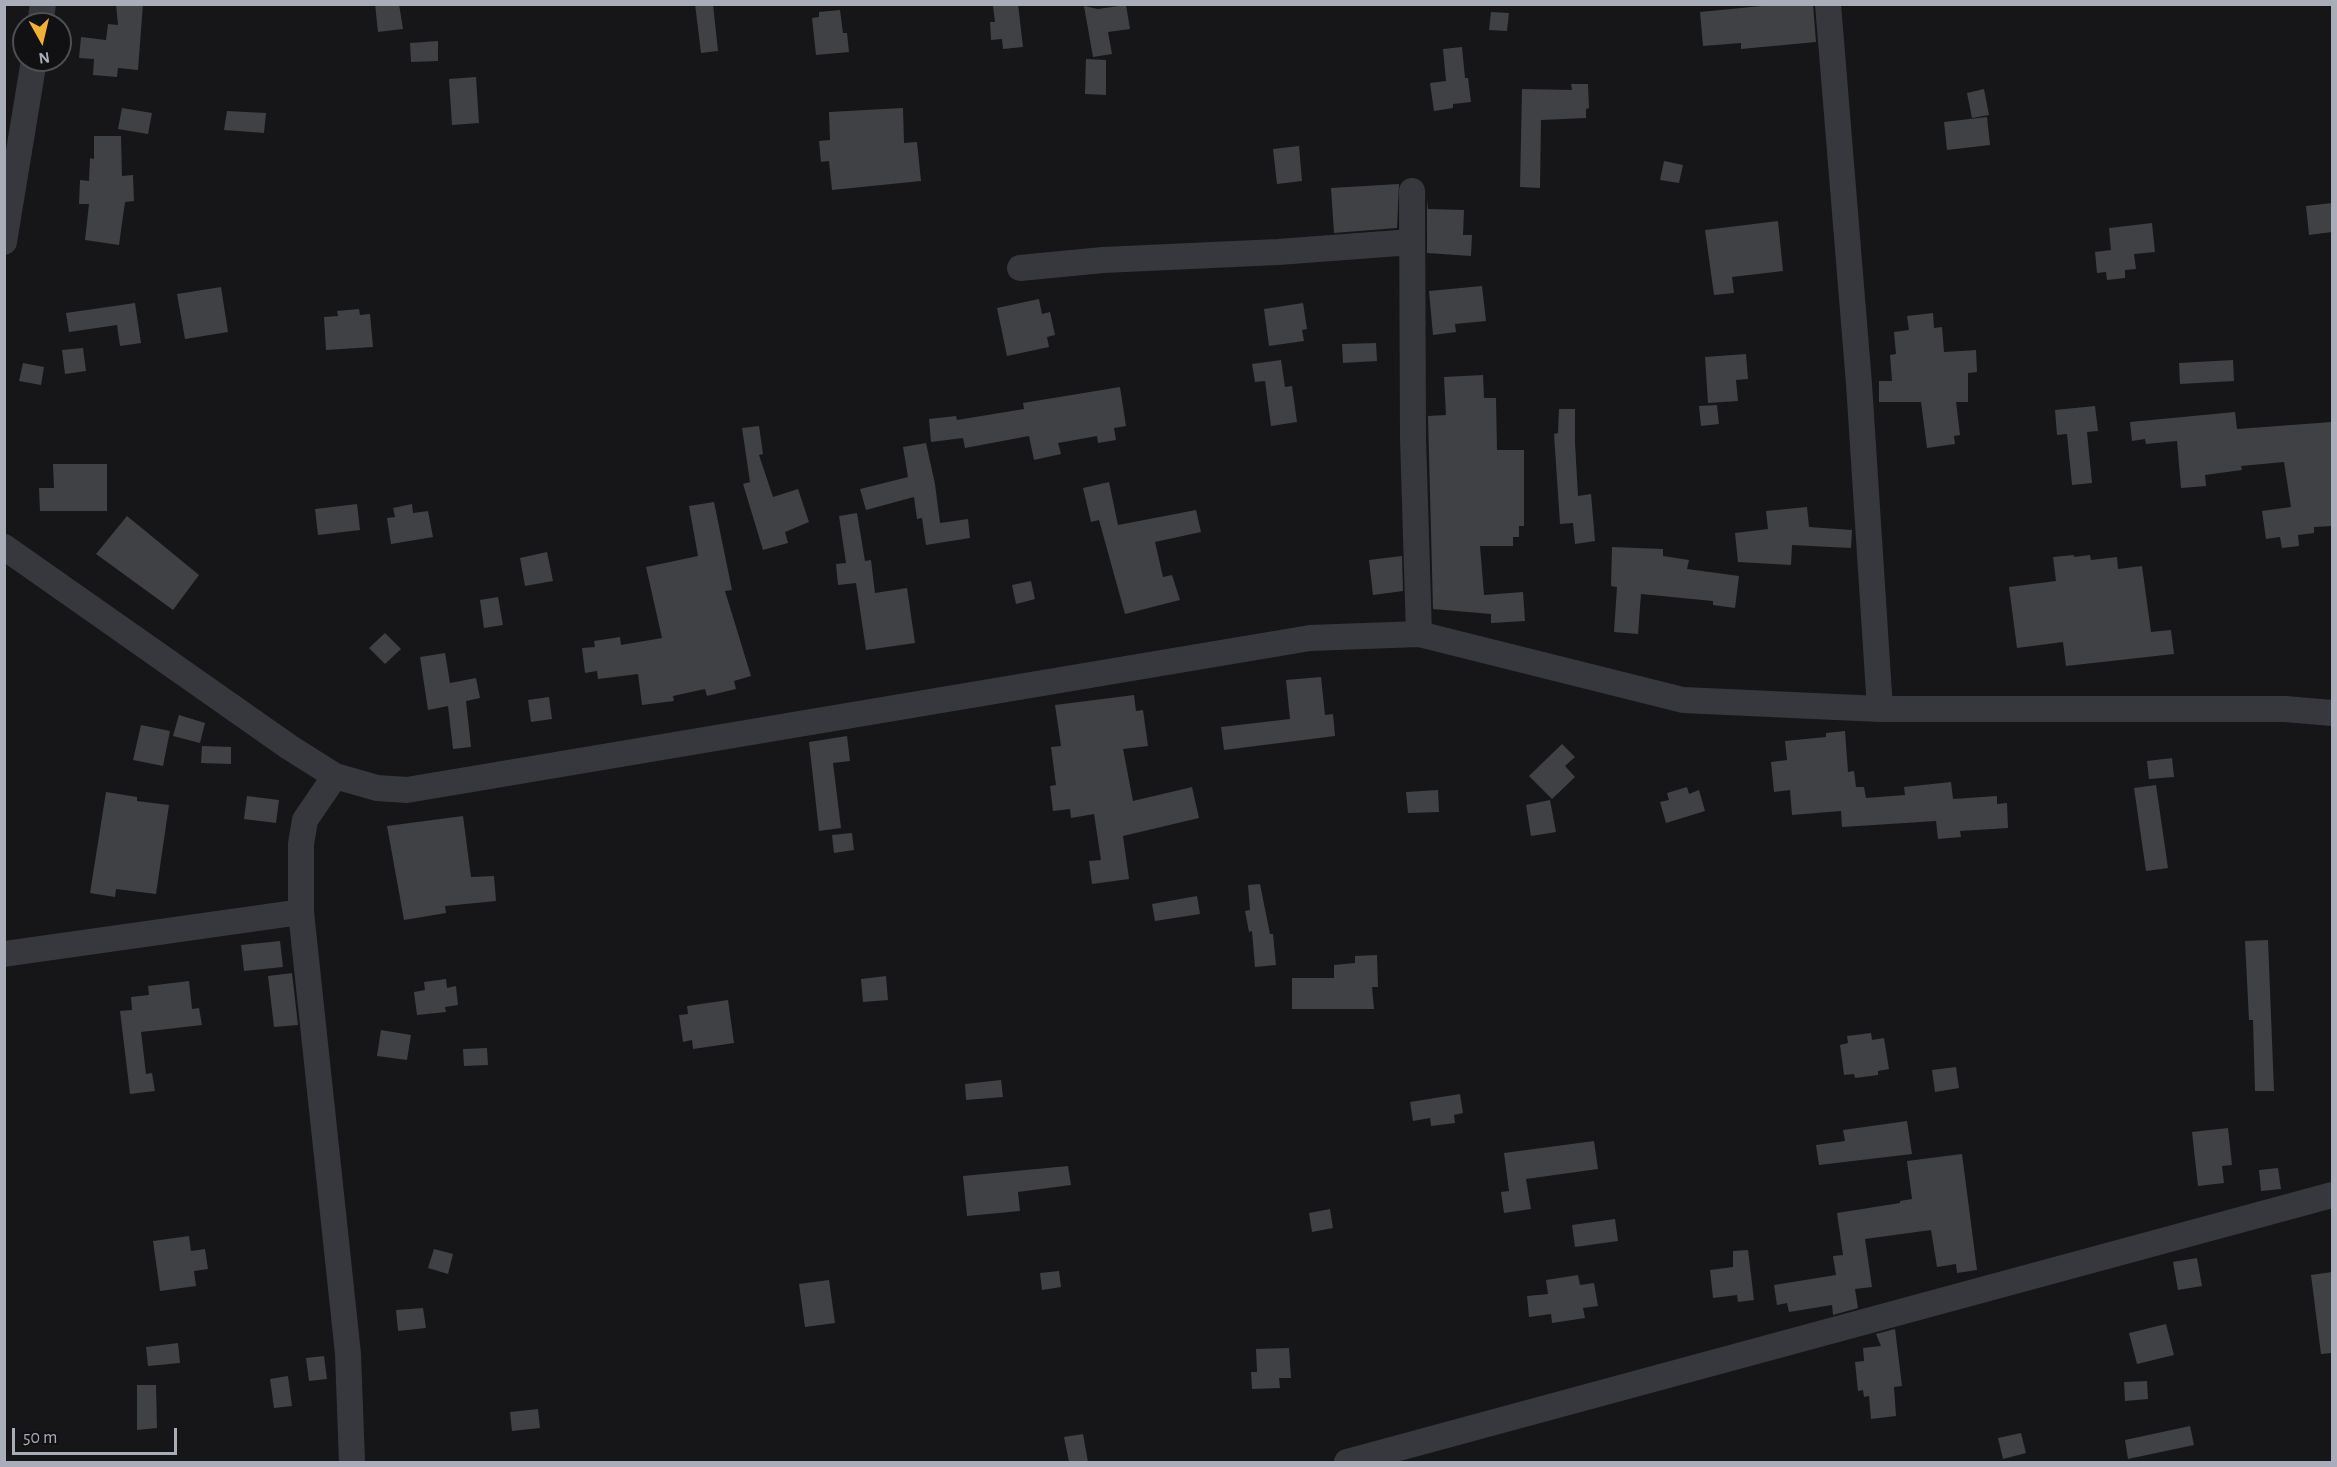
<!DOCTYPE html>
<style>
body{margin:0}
#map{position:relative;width:2337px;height:1467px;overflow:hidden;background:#161618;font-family:"Alegreya Sans",sans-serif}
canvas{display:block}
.frame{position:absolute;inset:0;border:6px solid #a8adb8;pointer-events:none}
.north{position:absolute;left:12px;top:12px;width:60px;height:60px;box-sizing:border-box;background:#111113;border:2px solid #4d4f55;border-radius:50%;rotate:172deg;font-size:16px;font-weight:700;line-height:24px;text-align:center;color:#a8adb8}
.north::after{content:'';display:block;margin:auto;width:21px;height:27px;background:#f2b134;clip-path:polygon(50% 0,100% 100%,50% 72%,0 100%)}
.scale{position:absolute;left:12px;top:1428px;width:165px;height:27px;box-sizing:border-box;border:3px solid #a8adb8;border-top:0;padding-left:8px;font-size:18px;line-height:21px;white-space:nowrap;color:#a8adb8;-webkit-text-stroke:4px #111113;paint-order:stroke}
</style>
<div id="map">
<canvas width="2337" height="1467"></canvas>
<div class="frame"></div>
<div class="north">N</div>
<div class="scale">50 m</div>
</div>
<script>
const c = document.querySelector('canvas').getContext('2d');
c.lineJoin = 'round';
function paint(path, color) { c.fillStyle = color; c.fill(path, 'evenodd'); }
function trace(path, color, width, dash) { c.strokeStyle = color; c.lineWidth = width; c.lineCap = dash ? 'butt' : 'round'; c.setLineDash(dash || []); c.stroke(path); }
const building = new Path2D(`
 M116,4H143L138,70L118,68L117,77L93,75L94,59L79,58L81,37L106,40L108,24L118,25Z
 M375,4H399L403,29L378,32Z
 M695,4H713L718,51L701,53Z
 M1018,4L1023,47L1003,49L1002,39L991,40L990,22H995L993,6Z
 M1782,4H1813L1816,42L1741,49V43L1703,46L1700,12Z
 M1126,5L1130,29L1108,32L1112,54L1093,57L1084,6L1098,9Z
 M840,10L843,33H847L849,52L816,55L812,18L819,17V12Z
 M1491,12L1509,13L1507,31L1489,30Z
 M438,41V61L411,62L410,43Z
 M1462,47L1465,78H1468L1471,102L1453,104V108L1434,111L1430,83L1446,81L1443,49Z
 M1086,59L1106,60V95L1085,94Z
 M476,77L479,123L452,125L449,79Z
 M1571,84H1588L1589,108L1586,109V118L1541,120L1540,188L1520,187L1522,89L1572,90Z
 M1984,89L1989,115L1972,118L1967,93Z
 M122,108L152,113L148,134L118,129Z
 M903,108L904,143L917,142L921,181L832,190L829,161L821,162L819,141L830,140L829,112Z
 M227,111L266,113L264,133L224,130Z
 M1987,117L1990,145L1947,150L1944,122Z
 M94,136H121L122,176L133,175L134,201L125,202L119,245L85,240L89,204H79L80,180L89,181L90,158L94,159Z
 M1299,146L1302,181L1277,184L1273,149Z
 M1664,161L1683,165L1679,183L1660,180Z
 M1399,184L1397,228L1334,233L1331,188Z
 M1427,199L1428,209L1464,210L1463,235H1472L1471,256L1427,253Z
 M2332,203V232L2309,235L2306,206Z
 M1778,221L1783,271L1732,277L1734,293L1714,295L1705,230Z
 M2152,223L2155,252L2134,254L2136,269L2125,270V278L2107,280L2106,272L2097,273L2095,252L2111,250L2109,228Z
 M1482,286L1486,321L1455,324L1456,332L1433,335L1429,291Z
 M221,287L228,332L185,339L177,294Z
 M1039,299L1042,314L1050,312L1055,335L1047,337L1049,347L1007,356L997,308Z
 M135,303L141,343L120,346L117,325L69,332L66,313Z
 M1303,303L1307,329L1302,330L1304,341L1269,346L1264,309Z
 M359,309L360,315L370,314L373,347L326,350L324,317L338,316L337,311Z
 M1933,313L1934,328L1942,327L1944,352L1976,350L1977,372L1968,373V402H1956L1960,435L1954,436L1955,444L1927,448L1921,402H1879V381H1892L1890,355L1896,354L1894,332L1909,330L1907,316Z
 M1376,343L1377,361L1343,363L1342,344Z
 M83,348L86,371L65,374L62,350Z
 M1746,354L1748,379L1736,380L1738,401L1708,403L1705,357Z
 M1281,360L1285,387L1292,386L1297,422L1271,426L1265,381L1255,382L1252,364Z
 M2233,360L2234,381L2180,384L2179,363Z
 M23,363L44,367L41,385L19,381Z
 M1483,375L1484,398H1496L1497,450H1524V526H1519V537H1513V546H1480L1484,595L1523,592L1525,621L1491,623V614L1433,609L1428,416L1446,415L1444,377Z
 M1120,387L1126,426L1114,428L1116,440L1098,443L1097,436L1058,443L1061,454L1034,460L1029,436L965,448L963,438L931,442L929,419L956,416L957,420L1024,409L1023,403Z
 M1717,405L1719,424L1701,426L1699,406Z
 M2095,406L2098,431L2087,432L2092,483L2072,485L2067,434L2057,435L2055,410Z
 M1559,409H1575V443L1578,496L1591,494L1595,541L1575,544L1573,523L1560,524L1554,434L1558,433Z
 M2235,412L2237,429L2332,422V526L2314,527V533L2298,535L2299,546L2282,548L2280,537L2266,539L2262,511L2291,507L2284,462L2241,466L2242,470L2205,475L2206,486L2181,488L2177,441L2146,444L2145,439L2132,441L2130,422Z
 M759,426L763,454L759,455L773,497L798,489L809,522L785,532L788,543L763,550L743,484L750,482L742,428Z
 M926,443L935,484L940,523L968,519L970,538L926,545L922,518L917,519L914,497L866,510L860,489L908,477L903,447Z
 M53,464H107V511H40L39,488H54Z
 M1109,482L1118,525L1196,510L1201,532L1155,542L1163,577L1172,575L1180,600L1125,614L1099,520L1091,522L1083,488Z
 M714,502L732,590L725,591L751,676L734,681L736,689L707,696L705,689L673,696L674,701L642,705L638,674L598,679L597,671L585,673L582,648L595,647L594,641L620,637L621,645L662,638L646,567L698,556L689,506Z
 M357,504L360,530L318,535L315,509Z
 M412,504L413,513L428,511L433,537L391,544L387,518L395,517L393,508Z
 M1807,507L1809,527L1852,530L1851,548L1792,545L1791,565L1738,562L1735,533L1768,529L1766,511Z
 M857,513L865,561L871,560L875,593L907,588L915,643L866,650L856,583L838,585L836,564L846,563L839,516Z
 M127,516L199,575L173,610L96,554Z
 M1612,547L1663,549V556L1689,560L1687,569L1739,576L1735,608L1713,605V601L1641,594L1638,634L1614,632L1617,587L1611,586Z
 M547,552L553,581L525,586L520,558Z
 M2074,555V557L2090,555L2091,560L2117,557L2118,569L2142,566L2151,632L2171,630L2174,654L2066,666L2063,642L2017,648L2009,587L2056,581L2053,557Z
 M1402,556L1403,591L1373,595L1369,560Z
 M1031,581L1035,599L1016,604L1012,585Z
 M498,597L503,625L484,628L480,600Z
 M385,633L401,649L385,664L369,648Z
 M445,653L450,683L476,678L480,698L466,701L471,747L453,749L448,706L428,710L420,657Z
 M1321,677L1325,715L1333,714L1335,736L1224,750L1221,727L1290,719L1286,680Z
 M1134,695L1136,711L1143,710L1148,746L1123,749L1133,801L1192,787L1199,818L1123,836L1129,879L1092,884L1089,861L1101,860L1094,814L1071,818L1070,809L1053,811L1050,786L1056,785L1051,747L1061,746L1055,705Z
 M549,697L552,719L531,722L528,700Z
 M179,715L205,723L200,743L173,736Z
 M141,725L170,731L163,766L133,760Z
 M1845,731L1848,772L1854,771L1856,787H1864L1866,798L1905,795L1904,787L1951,782L1953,799L1997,796V804L2007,803L2008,828L1960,831L1961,837L1938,839L1936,821L1842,827L1841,811L1792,815L1790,790L1774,792L1771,762L1787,760L1785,741L1826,737V733Z
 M847,736L850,761L833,763L841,828L819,831L809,742Z
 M1562,744L1575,757L1565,766L1575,777L1552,799L1529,776Z
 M202,746L231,747V764L201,763Z
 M2172,758L2174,777L2149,779L2147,761Z
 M2156,785L2168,868L2146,871L2134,788Z
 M1687,787L1689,794L1699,790L1705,811L1666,823L1660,802L1669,800L1667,793Z
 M1438,790L1439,812L1408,813L1406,792Z
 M106,792L137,797V801L169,805L156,894L116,889L115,897L90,893Z
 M247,796L279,800L276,823L244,819Z
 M1550,800L1556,832L1531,836L1526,805Z
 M463,816L471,877L494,876L496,901L445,906L446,913L404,920L387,826Z
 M852,833L854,850L834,853L832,835Z
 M1260,884L1270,934H1273L1276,965L1255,967L1252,931L1249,932L1245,911L1250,910L1248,885Z
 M1197,896L1200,914L1155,921L1152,904Z
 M2268,940L2274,1091H2255L2253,1020H2249L2245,941Z
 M280,941L283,967L244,971L241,945Z
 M1377,955L1378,987H1372L1374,1009H1292V978H1334V965L1355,963V956Z
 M292,973L298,1025L274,1027L268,976Z
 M886,976L888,1000L863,1002L861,979Z
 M446,979L447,988L456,986L458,1005L445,1007L446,1012L417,1015L414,992L425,990L424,982Z
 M189,981L192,1009L199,1008L202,1025L141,1032L146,1074L152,1073L155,1091L130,1094L120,1011L132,1010L131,997L149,995L148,986Z
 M728,1000L734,1043L693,1049L692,1040L683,1042L679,1015L688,1014L687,1006Z
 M381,1030L411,1035L407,1060L377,1056Z
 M1871,1033L1872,1040L1884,1038L1889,1069L1878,1071V1075L1855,1078L1854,1074L1844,1075L1840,1045L1848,1043L1847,1036Z
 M487,1048L488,1065L464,1066L463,1049Z
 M1956,1067L1959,1088L1935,1092L1932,1070Z
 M1001,1080L1003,1097L966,1100L965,1084Z
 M1460,1094L1463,1113L1454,1115L1455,1123L1431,1126L1430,1118L1413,1121L1410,1102Z
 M1907,1121L1912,1154L1819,1165L1816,1145L1845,1141L1843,1130Z
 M2228,1128L2232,1165L2222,1166L2224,1183L2198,1186L2192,1132Z
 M1594,1141L1598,1169L1526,1179L1531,1209L1504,1213L1501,1192L1509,1191L1504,1153Z
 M1962,1154L1977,1270L1957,1273L1956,1264L1937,1267L1931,1230L1865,1239L1872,1287L1855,1289L1858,1308L1833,1315L1832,1305L1789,1312L1787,1303L1777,1305L1774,1285L1836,1275L1833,1256L1843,1255L1837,1213L1900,1203V1201L1912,1199L1907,1161Z
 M1068,1166L1071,1185L1018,1192L1020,1211L967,1216L963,1176Z
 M2278,1168L2281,1189L2261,1191L2259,1170Z
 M1330,1209L1333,1228L1312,1232L1309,1213Z
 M1615,1219L1618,1241L1575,1247L1572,1225Z
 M189,1236L191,1251L205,1249L208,1269L194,1271L196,1286L160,1291L153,1241Z
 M434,1249L453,1254L448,1274L428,1268Z
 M1748,1250L1754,1300L1738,1302L1737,1295L1713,1298L1710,1270L1733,1267V1251Z
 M2197,1258L2202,1286L2178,1290L2173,1262Z
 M1059,1271L1061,1287L1042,1290L1040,1273Z
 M2332,1272V1353L2321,1354L2311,1275Z
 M1578,1275L1580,1285L1594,1283L1598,1306L1583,1308L1585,1318L1552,1323L1551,1314L1529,1317L1527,1296L1548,1294L1546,1280Z
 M829,1280L835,1323L805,1327L799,1284Z
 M423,1308L426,1328L398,1331L396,1310Z
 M2166,1324L2174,1355L2137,1364L2129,1333Z
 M1895,1329L1902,1386L1894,1387L1896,1416L1871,1419L1869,1396L1864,1397L1863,1390L1858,1391L1855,1362L1864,1361L1863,1348L1881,1346L1876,1334Z
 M178,1343L180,1363L148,1366L146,1347Z
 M1289,1348L1291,1378H1279L1280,1388L1252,1389L1251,1372H1257L1256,1349Z
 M324,1356L327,1379L309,1381L306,1358Z
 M288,1376L292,1406L274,1408L270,1379Z
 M2147,1381L2148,1399L2125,1401L2124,1382Z
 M137,1385H156L157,1428L137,1430Z
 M538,1409L540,1428L512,1431L510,1412Z
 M2190,1426L2194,1445L2128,1459L2125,1440Z
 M2021,1433L2026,1453L2003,1459L1998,1438Z
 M1083,1434L1088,1462H1069L1064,1437Z`);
const minor = new Path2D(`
 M1828,4L1859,384L1880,709
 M40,24L43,4
 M1412,191L1413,438L1419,634
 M4,242L34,60
 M1020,268L1103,260L1278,252L1412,242
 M4,547L289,747L335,776L377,788L407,790L1310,638L1419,634L1683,700L1880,709H2285L2332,713
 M335,776L305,820L301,844V912L348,1354L352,1462
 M4,954L301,912
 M1347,1462L2332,1195`);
paint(building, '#404145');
trace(minor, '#37383d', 26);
</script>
